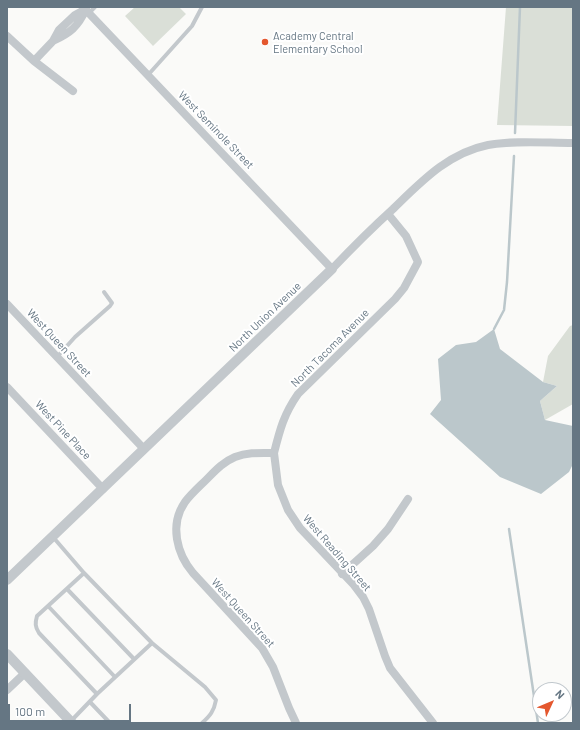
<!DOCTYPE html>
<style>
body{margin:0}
#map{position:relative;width:580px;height:730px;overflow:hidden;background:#fafaf8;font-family:Barlow,sans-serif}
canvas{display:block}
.frame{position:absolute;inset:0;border:8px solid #657683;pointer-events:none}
.north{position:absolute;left:532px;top:682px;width:40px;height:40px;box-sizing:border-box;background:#fff;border:1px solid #c1c8cd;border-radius:50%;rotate:46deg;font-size:11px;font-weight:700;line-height:16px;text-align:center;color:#657683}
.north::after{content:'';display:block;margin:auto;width:14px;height:18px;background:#e4572e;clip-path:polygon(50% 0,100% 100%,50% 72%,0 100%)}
.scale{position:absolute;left:8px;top:704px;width:123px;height:18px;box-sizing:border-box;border:2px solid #657683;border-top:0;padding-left:5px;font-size:12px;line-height:14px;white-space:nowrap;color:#657683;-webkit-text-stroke:3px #fff;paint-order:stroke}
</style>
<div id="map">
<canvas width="580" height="730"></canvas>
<div class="frame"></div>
<div class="north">N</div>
<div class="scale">100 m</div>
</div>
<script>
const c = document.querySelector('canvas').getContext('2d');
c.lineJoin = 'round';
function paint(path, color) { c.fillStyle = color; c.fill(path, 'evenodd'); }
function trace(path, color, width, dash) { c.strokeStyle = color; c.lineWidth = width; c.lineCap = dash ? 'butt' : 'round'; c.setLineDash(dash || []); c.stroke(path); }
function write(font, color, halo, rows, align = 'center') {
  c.font = font + ' Barlow,sans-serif'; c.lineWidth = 4; c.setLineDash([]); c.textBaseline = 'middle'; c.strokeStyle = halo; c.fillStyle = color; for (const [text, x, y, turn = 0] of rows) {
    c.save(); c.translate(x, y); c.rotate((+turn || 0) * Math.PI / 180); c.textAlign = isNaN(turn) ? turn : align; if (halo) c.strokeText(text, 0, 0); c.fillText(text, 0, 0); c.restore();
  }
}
const green = new Path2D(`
 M135,7H179L186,14L153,46L125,16Z
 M506,7H573V126L497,125Z
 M573,325V404L545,420L540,401L557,386L543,382L548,356L570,326Z`);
const water = new Path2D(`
 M494,329L500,349L543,382L557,386L540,401L545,420L573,426V464L569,472L541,494L500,477L430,414L441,400L438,359L456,345L476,342Z`);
const stream = new Path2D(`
 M515,133L520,7
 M494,329L504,310L507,282L514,156
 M509,529L538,723`);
const service = new Path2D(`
 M89,13L95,7
 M148,75L192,26L202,7
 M57,357L75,337L110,306L112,303L104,292
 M53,537L84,573L152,643L205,687L216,700C214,711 210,716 202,723
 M67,589L134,659
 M48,606L115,677
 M97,694L152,643
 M90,702L110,723
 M71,721L97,694L39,633C35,627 35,623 37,616L84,573`);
const minor = new Path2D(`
 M83,7L332,269C352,248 372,228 393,209C421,182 448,153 488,145C515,140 545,143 573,143
 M7,36L34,61L73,91
 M53,41C70,33 78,27 86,9
 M34,61L53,41L59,30L75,15L86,9
 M7,304L144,449
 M7,387L103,489
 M274,453L278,485L288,510L300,528L354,585L363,597L369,609L385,656L390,668L433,723
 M342,574L373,546L388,529L408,499
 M7,690L25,673
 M296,723L289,708L273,667L262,648L193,573C177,554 169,525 185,502C191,494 199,487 206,480C215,471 223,462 235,457C248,452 261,453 274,453C280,429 284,414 298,394L395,299L404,288L418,262L406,236L388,214`);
const tertiary = new Path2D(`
 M7,580L332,269
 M7,654L72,723`);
const markers = [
 [265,42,4,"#e4572e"]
];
const poiNames = [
 ["Academy Central",273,36],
 ["Elementary School",273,49]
];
const streetNames = [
 ["West Seminole Street",216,130,46],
 ["North Union Avenue",265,317,-44],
 ["West Queen Street",59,343,47],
 ["North Tacoma Avenue",330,348,-45],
 ["West Pine Place",63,430,47],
 ["West Reading Street",337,553,49],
 ["West Queen Street",243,613,48]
];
paint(green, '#dadfd7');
paint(water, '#bbc7cb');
trace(stream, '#bbc7cb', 2.5);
trace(service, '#c3c8cc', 4);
trace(minor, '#c3c8cc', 8);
trace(tertiary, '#c3c8cc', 10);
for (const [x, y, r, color] of markers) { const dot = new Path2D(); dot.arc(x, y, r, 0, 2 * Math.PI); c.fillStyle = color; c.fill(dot); trace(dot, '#fff', 1.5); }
write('11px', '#657683', '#fff', poiNames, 'left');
write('11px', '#657683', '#fff', streetNames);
</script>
